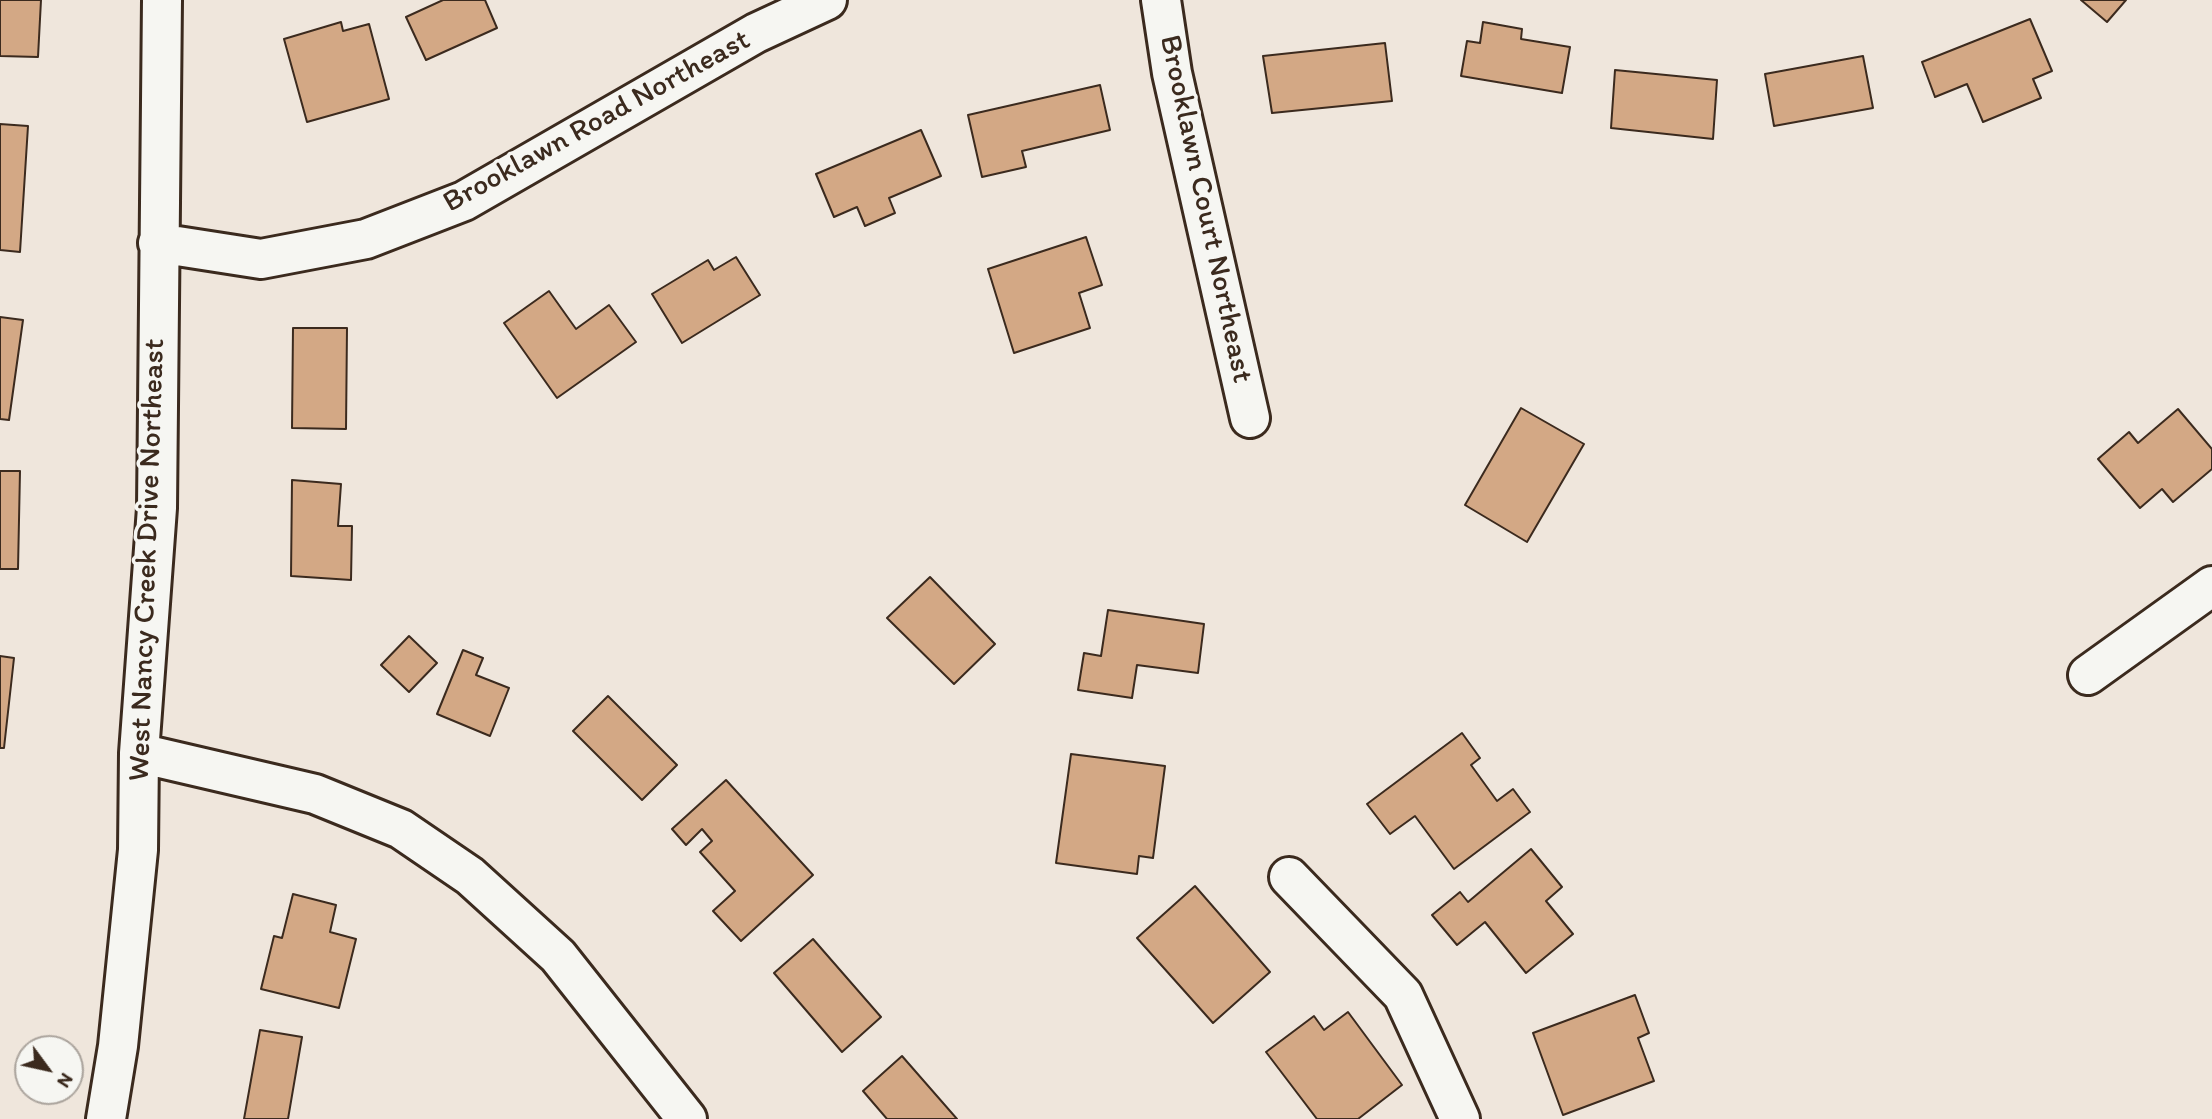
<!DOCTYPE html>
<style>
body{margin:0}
#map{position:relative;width:2212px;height:1119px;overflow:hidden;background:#efe6dc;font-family:Itim,sans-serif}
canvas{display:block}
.north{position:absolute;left:14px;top:1035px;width:70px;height:70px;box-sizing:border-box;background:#f6f6f2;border:2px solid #aba49d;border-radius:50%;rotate:123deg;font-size:19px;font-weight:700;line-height:28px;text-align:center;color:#3b2a1e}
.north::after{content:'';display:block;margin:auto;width:24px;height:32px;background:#3b2a1e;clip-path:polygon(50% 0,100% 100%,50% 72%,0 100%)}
</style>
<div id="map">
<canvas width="2212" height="1119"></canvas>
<div class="north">N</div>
</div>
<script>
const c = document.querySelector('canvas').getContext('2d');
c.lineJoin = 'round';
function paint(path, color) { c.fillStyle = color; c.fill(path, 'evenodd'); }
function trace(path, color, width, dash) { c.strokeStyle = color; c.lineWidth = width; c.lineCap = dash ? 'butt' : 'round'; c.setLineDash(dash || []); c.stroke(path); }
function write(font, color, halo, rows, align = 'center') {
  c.font = font + ' Itim,sans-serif'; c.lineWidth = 7; c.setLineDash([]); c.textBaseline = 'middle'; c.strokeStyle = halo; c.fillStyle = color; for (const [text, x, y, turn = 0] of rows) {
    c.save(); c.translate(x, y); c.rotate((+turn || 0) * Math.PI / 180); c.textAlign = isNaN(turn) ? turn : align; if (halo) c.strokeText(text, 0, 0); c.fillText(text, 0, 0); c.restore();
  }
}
const building = new Path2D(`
 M0,0H41L38,57L0,56Z
 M443,0H485L497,28L426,60L406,17Z
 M2081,0H2126L2107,22Z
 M2030,19L2052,71L2033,79L2041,98L1983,122L1967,84L1935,97L1922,62Z
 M341,22L343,31L369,24L389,99L307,122L284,39Z
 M1483,22L1522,29L1521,39L1570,47L1562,93L1461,76L1467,41L1480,43Z
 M1385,43L1392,101L1272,113L1263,56Z
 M1863,56L1873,108L1774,126L1765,74Z
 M1615,70L1717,80L1713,139L1611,128Z
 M1100,85L1110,130L1022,151L1026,167L982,177L968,115Z
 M0,124L28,126L20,252L0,250Z
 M921,130L941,176L889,198L895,213L865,226L857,207L834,217L816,174Z
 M1086,237L1102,285L1079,293L1090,328L1014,353L988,269Z
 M736,257L760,295L682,343L652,294L708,260L714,270Z
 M549,291L576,329L609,305L636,342L557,398L504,323Z
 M0,317L23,320L9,420L0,419Z
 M293,328H347L346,429L292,428Z
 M1521,408L1584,444L1527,542L1465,505Z
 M2178,409L2212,449V469L2173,502L2162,489L2140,508L2098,459L2129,432L2138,443Z
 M0,471H20L18,569H0Z
 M292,480L341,484L338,526H352L351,580L291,576Z
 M930,577L995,644L954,684L887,618Z
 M1108,610L1204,624L1198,673L1137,665L1132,698L1078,690L1084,653L1101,656Z
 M409,636L437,663L409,692L381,665Z
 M463,650L483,658L476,675L509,688L490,736L437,714Z
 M0,656L14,658L4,748H0Z
 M608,696L677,765L642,800L573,731Z
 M1462,733L1480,758L1471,765L1497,801L1513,789L1530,812L1454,869L1415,816L1390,834L1367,804Z
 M1071,754L1165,766L1153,858L1139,856L1137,874L1056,863Z
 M726,780L813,875L741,941L713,911L735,891L700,852L712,841L702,829L686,845L672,829Z
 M1531,849L1562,887L1546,901L1573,934L1526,973L1485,922L1457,945L1432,915L1460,892L1468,902Z
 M1195,886L1270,972L1213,1023L1137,938Z
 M293,894L336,905L330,932L356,939L339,1008L261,989L274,936L282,938Z
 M813,939L881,1017L842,1052L774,973Z
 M1635,995L1649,1033L1638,1038L1654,1081L1563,1115L1533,1033Z
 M1348,1012L1402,1085L1358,1119H1317L1266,1052L1314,1016L1324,1030Z
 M260,1030L302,1037L288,1119H244Z
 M902,1056L957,1119H887L863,1091Z`);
const minor = new Path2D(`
 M1161,0L1172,73L1250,418
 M158,243L261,259L366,239L464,201L756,33L827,0
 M2088,675L2212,586
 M139,753L315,794L401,829L470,876L558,956L687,1119
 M1289,877L1403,995L1460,1119
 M106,1119L118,1046L138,850L139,753L157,508L162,0`);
const streetNames = [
 ["Brooklawn Road Northeast",597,122,-29],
 ["Brooklawn Court Northeast",1205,209,78],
 ["West Nancy Creek Drive Northeast",148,560,-88]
];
paint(building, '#d3a885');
trace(building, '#3b2a1e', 2);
trace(minor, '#3b2a1e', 44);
trace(minor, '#f6f6f2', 38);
write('30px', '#3b2a1e', '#f6f6f2', streetNames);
</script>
